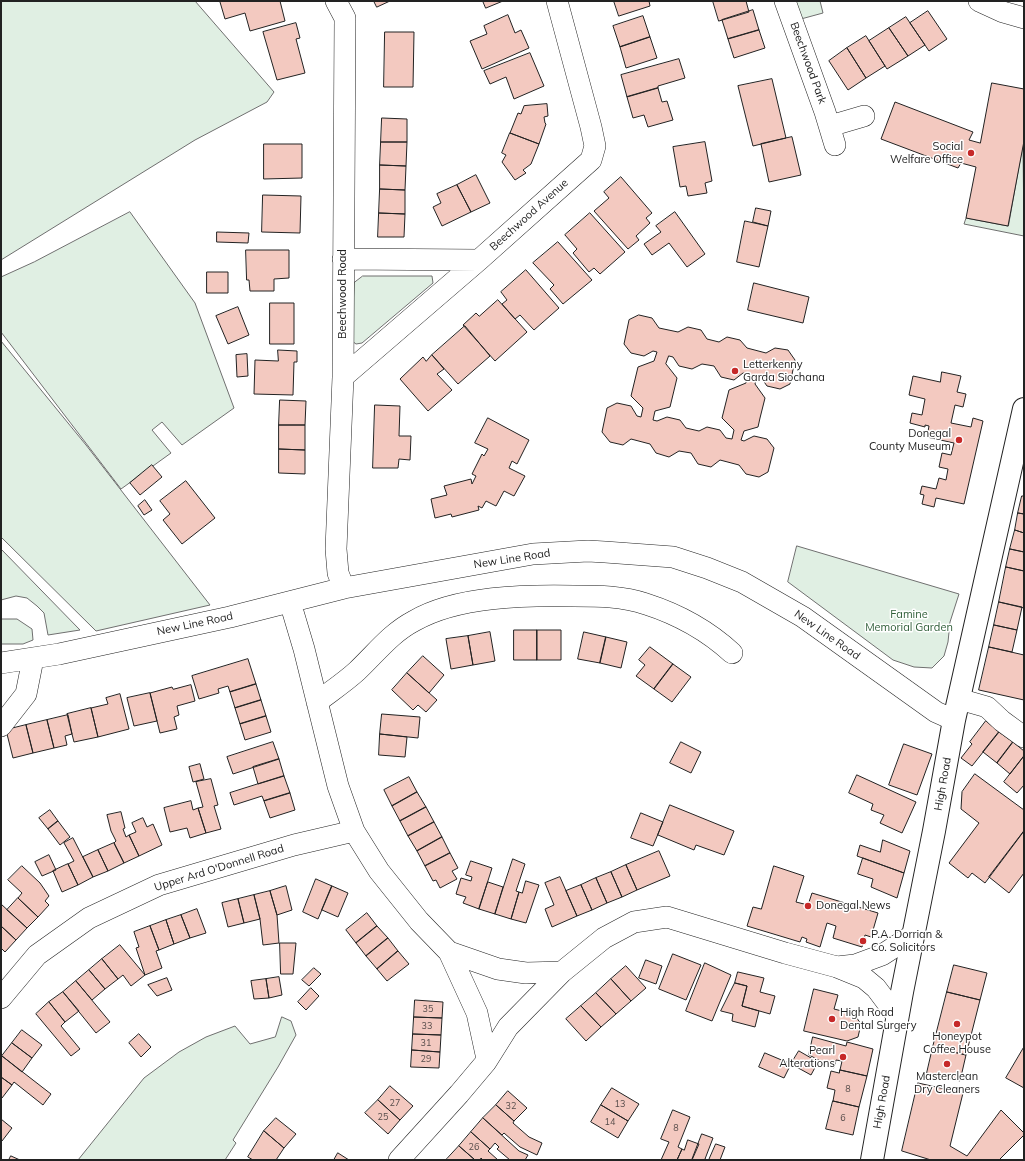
<!DOCTYPE html>
<style>
body{margin:0}
#map{position:relative;width:1025px;height:1161px;overflow:hidden;background:#fff;font-family:Mulish,sans-serif}
canvas{display:block}
.frame{position:absolute;inset:0;border:2px solid #222;pointer-events:none}
</style>
<div id="map">
<canvas width="1025" height="1161"></canvas>
<div class="frame"></div>
</div>
<script>
const c = document.querySelector('canvas').getContext('2d');
c.lineJoin = 'round';
function paint(path, color) { c.fillStyle = color; c.fill(path, 'evenodd'); }
function trace(path, color, width, dash) { c.strokeStyle = color; c.lineWidth = width; c.lineCap = dash ? 'butt' : 'round'; c.setLineDash(dash || []); c.stroke(path); }
function write(font, color, halo, rows, align = 'center') {
  c.font = font + ' Mulish,sans-serif'; c.lineWidth = 3; c.setLineDash([]); c.textBaseline = 'middle'; c.strokeStyle = halo; c.fillStyle = color; for (const [text, x, y, turn = 0] of rows) {
    c.save(); c.translate(x, y); c.rotate((+turn || 0) * Math.PI / 180); c.textAlign = isNaN(turn) ? turn : align; if (halo) c.strokeText(text, 0, 0); c.fillText(text, 0, 0); c.restore();
  }
}
const green = new Path2D(`
 M1,1H195L274,92L267,102L195,140L1,260Z
 M795,1H820L823,13L801,19Z
 M1023,144L1024,236L964,224L966,218L1008,226Z
 M130,212L195,303L234,408L182,445L162,422L152,430L171,453L121,489L1,332V277L34,262Z
 M363,276H432L433,283L362,343L356,344L352,341L354,283Z
 M1,341L86,445L210,605L96,631L1,537Z
 M797,546L959,594L950,622L948,642L944,656L932,668L914,667L893,660L788,582Z
 M1,549L80,630L48,635L44,613L37,606L27,598L16,596L1,600Z
 M1,619H17L32,629L33,640L23,644H1Z
 M282,1017L291,1021L296,1035L278,1067L233,1140L236,1143L225,1160H78L144,1078L179,1052L206,1037L235,1026L250,1044L275,1037Z`);
const building = new Path2D(`
 M222,1H280L285,21L250,31L245,13L225,19L220,2Z
 M374,1H390L377,7Z
 M483,1H503L486,8Z
 M614,1H649L650,6L619,16Z
 M713,1H746L749,12L719,21Z
 M753,10L759,30L728,39L722,20Z
 M928,11L947,39L929,51L910,23Z
 M508,15L515,33L521,30L529,48L482,69L470,41L487,34L484,26Z
 M643,16L650,37L620,47L613,26Z
 M906,17L925,45L908,56L889,28Z
 M296,23L300,38L296,39L305,73L277,80L263,32Z
 M889,28L908,56L887,69L869,41Z
 M759,30L765,48L734,58L728,39Z
 M385,32H414L413,87H384Z
 M866,36L885,66L866,78L847,48Z
 M650,37L657,58L626,68L620,47Z
 M847,48L866,78L848,90L829,61Z
 M530,53L544,86L514,99L506,77L490,84L484,71Z
 M679,59L685,78L658,86V88L627,97L621,75Z
 M772,79L786,138L753,146L738,86Z
 M992,83L1024,89V141L1008,226L966,218L976,167L961,163L958,168L881,139L895,102L973,132L969,140L980,143Z
 M658,88L662,102L667,101L673,120L648,127L644,115L633,118L627,97Z
 M547,104L548,116L544,117L545,123L546,124L539,144L510,133L518,113L521,114L524,106Z
 M382,118L407,119V142H381Z
 M510,133L539,144L531,164L523,170L526,173L515,180L502,162L506,155L502,153Z
 M792,137L801,175L769,182L761,144Z
 M381,142H407L406,166L380,165Z
 M705,142L712,181L705,183L707,193L688,196L686,186L680,187L673,147Z
 M264,144H302V178L264,179Z
 M380,165L406,166L405,190L380,189Z
 M476,175L490,203L471,212L457,185Z
 M621,177L652,213L646,218L650,223L636,236L639,240L628,249L594,211L609,198L604,192Z
 M457,185L471,212L442,226L433,207L441,203L437,194Z
 M380,189L405,190V214L379,213Z
 M263,195L301,196L300,233L262,232Z
 M756,208L771,211L768,226L753,222Z
 M675,212L705,254L687,267L669,243L652,255L644,244L661,232L656,226Z
 M379,213L405,214L404,237H378Z
 M590,213L625,252L600,274L594,268L589,272L573,253L577,249L565,235Z
 M745,221L768,226L759,267L737,262Z
 M217,232L249,233L248,243L217,242Z
 M558,242L592,280L563,304L550,289L554,285L533,263Z
 M246,250H289V278L274,279V291H250L249,280H247Z
 M526,270L559,308L534,330L520,315L515,319L502,304L507,300L501,292Z
 M207,272H228V293H207Z
 M754,283L809,297L803,323L748,310Z
 M498,300L527,332L495,361L463,325L476,313L479,316Z
 M270,303H294V344H270Z
 M238,307L249,335L228,344L216,316Z
 M639,315L652,318L659,328L678,332L688,327L701,330L707,339L719,342L727,337L740,340L747,348L766,353L775,348L788,350L795,360L790,384L780,389L767,386L760,376H757L755,384L765,398L760,418L758,427L744,431L741,440L744,441L754,436L767,439L774,448L768,472L759,477L746,474L739,465L720,460L711,467L698,464L691,453L679,451L669,457L656,453L650,444L631,439L623,445L610,442L602,432L607,408L617,403L631,406L637,416L641,417L643,408L631,396L638,367L654,361L657,352L653,351L644,356L631,353L624,344L629,320ZM669,356L673,357L679,366L692,369L702,364L714,366L721,377L734,380L743,373L748,374L746,383L729,390L722,418L734,430L732,439L726,438L720,430L707,427L699,431L686,428L680,420L667,417L657,421L653,420L655,411L670,407L677,378L666,364Z
 M465,326L490,356L458,384L432,355Z
 M278,350L297,351V362H294L293,395L254,394L255,360L278,361Z
 M247,354L248,376L237,377L236,355Z
 M432,355L444,369L437,374L452,390L428,411L400,379L423,357L426,361Z
 M942,372L961,376L957,392L966,394L963,407L955,405L951,423L971,427L973,418L983,421L964,504L936,498L934,507L922,504L924,495L920,494L922,486L936,489L939,478L946,480L948,469L939,467L942,453L951,455L954,443L927,437L929,426L925,425V427L910,423L912,413L922,415L925,399L909,395L913,376L940,382Z
 M280,400L306,401L305,425H279Z
 M375,405L400,406L399,436H411L410,460L399,459L398,468H373Z
 M488,418L529,440L517,464L512,461L509,468L525,476L514,496L504,491L496,506L486,501L482,508L478,506L479,510L452,517L451,514L435,518L431,499L447,495L444,486L471,479L472,484L476,476L472,474L482,454L484,456L488,449L475,443Z
 M279,425H305V450L279,449Z
 M279,449L305,450V474L279,473Z
 M152,465L162,477L140,495L130,483Z
 M186,481L215,518L182,544L163,520L170,514L160,501Z
 M1022,496H1024V514L1018,513Z
 M145,500L152,510L144,515L138,506Z
 M1018,513L1024,514V533L1015,530Z
 M1015,530L1024,533V552L1010,549Z
 M1010,549L1024,552V571L1006,567Z
 M1006,567L1024,571V608L999,602Z
 M999,602L1022,607L1017,630L994,625Z
 M994,625L1017,630L1012,652L989,647Z
 M514,630H537V660H514Z
 M537,630H561V660H537Z
 M490,632L495,661L473,665L468,636Z
 M584,632L606,637L600,663L578,659Z
 M468,636L473,665L451,669L446,639Z
 M606,637L627,642L621,668L600,663Z
 M650,647L673,664L654,689L636,676L645,665L639,660Z
 M989,647L1024,655V700L979,690Z
 M423,656L444,675L429,693L407,673Z
 M248,659L256,684L230,692L228,686L218,689L219,693L199,699L192,676Z
 M673,664L691,677L672,702L654,689Z
 M407,673L437,700L426,712L418,705L413,710L392,690Z
 M256,684L261,700L235,708L230,692Z
 M191,685L195,701L177,706L179,715L174,717L177,729L160,733L150,693L172,687L173,689Z
 M150,693L157,721L134,726L127,698Z
 M120,694L129,729L98,737L91,708L108,704L106,698Z
 M261,700L266,716L240,724L235,708Z
 M91,708L98,737L74,742L67,714Z
 M382,714L420,717L418,738L380,734Z
 M68,715L72,734L65,736L67,745L54,748L47,720Z
 M266,716L271,732L245,740L240,724Z
 M47,720L54,748L33,753L26,725Z
 M986,721L999,732L972,766L961,758L972,744L970,742Z
 M26,725L33,753L13,758L6,730Z
 M999,732L1013,742L997,763L983,752Z
 M380,734L407,737L405,757L379,755Z
 M273,742L279,759L233,774L227,757Z
 M681,742L701,752L691,773L670,763Z
 M1013,742L1024,751V756L1010,774L997,763Z
 M904,744L932,754L917,795L889,785Z
 M1024,756V785L1017,793L1004,782Z
 M279,759L284,776L258,784L253,767Z
 M200,764L204,779L193,782L189,767Z
 M975,774L1024,810V831L985,883L972,873L968,878L949,863L979,823L961,809L962,792Z
 M857,775L916,802L902,833L880,823L884,815L871,810L873,804L849,793Z
 M284,776L290,793L264,801L262,796L234,805L230,793Z
 M409,777L417,792L392,806L384,790Z
 M211,779L218,805L214,806L221,829L206,833L198,808L203,807L196,782Z
 M417,792L426,807L400,821L392,806Z
 M290,793L295,810L270,818L264,801Z
 M191,801L193,810L198,808L206,833L190,838L187,828L170,832L164,808Z
 M670,805L734,831L724,855L696,845L694,850L658,835Z
 M426,807L434,822L408,836L400,821Z
 M50,810L58,821L48,829L39,818Z
 M121,812L125,828L123,829L126,837L129,835L139,856L124,863L114,843L116,841L111,831L107,815Z
 M641,813L663,822L653,846L631,838Z
 M143,818L147,827L153,824L162,845L139,856L129,835L136,832L132,823Z
 M58,821L70,837L60,845L48,829Z
 M434,822L442,837L417,851L408,836Z
 M1024,831V873L1009,893L989,877Z
 M442,837L450,853L425,866L417,851Z
 M73,838L93,877L78,885L68,864L74,861L64,843Z
 M883,840L910,851L904,873L857,856L860,845L880,852Z
 M114,843L124,863L108,871L98,850Z
 M98,850L108,871L93,877L83,857Z
 M659,851L670,876L637,890L626,865Z
 M450,853L458,868L452,871L457,879L440,888L436,880L433,881L425,866Z
 M49,855L56,870L42,876L35,862Z
 M863,858L904,873L897,898L871,887L873,879L858,874Z
 M513,859L525,864L516,891L519,892L511,919L495,914Z
 M471,861L492,868L479,909L463,903L466,897L456,894L461,878L471,881L472,877L466,875Z
 M68,864L78,885L62,892L53,871Z
 M626,865L637,890L622,897L611,872Z
 M22,866L40,883L49,896L45,901L49,905L38,917L18,898L22,893L8,880Z
 M774,866L804,876L796,902L808,905L812,893L878,913L871,937L865,935L862,947L833,938L836,926L827,923L820,947L806,942L807,939L802,937L800,942L747,926L753,907L761,909Z
 M611,872L622,897L607,903L596,878Z
 M560,877L577,916L552,927L545,909L554,905L545,883Z
 M596,878L607,903L592,910L581,885Z
 M316,879L332,886L318,919L303,912Z
 M526,881L539,885L526,923L511,919L519,892L522,893Z
 M488,882L503,887L495,914L479,909Z
 M581,885L592,910L577,916L566,891Z
 M286,886L292,910L277,915L270,891Z
 M332,886L348,893L338,917L322,910Z
 M270,891L277,915L279,943L263,945L260,919L254,895Z
 M254,895L260,919L244,923L238,899Z
 M18,898L38,917L27,928L7,910Z
 M238,899L244,923L228,927L222,903Z
 M1,904L27,928L16,940L1,926Z
 M197,909L206,933L190,938L181,915Z
 M367,913L377,926L356,943L346,930Z
 M181,915L190,938L174,944L166,920Z
 M166,920L174,944L159,950L150,926Z
 M1,926L16,940L5,952L1,948Z
 M150,926L159,950L156,951L162,968L145,975L136,948L139,947L134,932Z
 M377,926L388,938L366,956L356,943Z
 M388,938L398,951L377,969L366,956Z
 M280,943H296L293,974H281Z
 M120,945L145,975L131,986L123,975L118,979L102,959Z
 M398,951L409,964L387,981L377,969Z
 M673,954L701,965L686,1000L659,989Z
 M102,959L118,979L105,989L89,970Z
 M646,960L662,966L656,984L639,978Z
 M705,963L731,975L712,1021L686,1011Z
 M954,965L987,973L980,1000L947,992Z
 M626,966L646,988L631,1001L611,979Z
 M314,968L321,974L309,986L302,980Z
 M89,970L105,989L92,1000L76,981Z
 M738,972L764,978L760,992L775,996L770,1014L742,1006L747,986L735,983Z
 M279,977L282,995L269,998L266,979Z
 M167,978L172,990L157,996L148,985Z
 M266,979L269,998L254,999L251,981Z
 M611,979L631,1001L616,1014L596,993Z
 M76,981L110,1022L96,1033L63,992Z
 M735,983L747,986L742,1006L759,1011L755,1027L732,1021L733,1014L721,1011Z
 M311,988L319,996L306,1010L298,1002Z
 M814,989L838,995L834,1009L854,1014L861,1024L858,1037L847,1041L804,1031Z
 M63,992L79,1011L65,1022L49,1002Z
 M947,992L980,1000L966,1055L933,1047Z
 M596,993L616,1014L601,1027L581,1006Z
 M415,1000L443,1002L442,1018L414,1017Z
 M49,1002L65,1022L61,1026L80,1049L71,1056L36,1014Z
 M581,1006L601,1027L586,1041L566,1019Z
 M414,1017L442,1018L441,1035L413,1034Z
 M22,1030L42,1045L32,1058L12,1043Z
 M139,1034L151,1047L141,1057L129,1043Z
 M413,1034L441,1035L440,1052L412,1050Z
 M813,1037L846,1046L847,1042L873,1049L867,1076L840,1070L842,1061L836,1060L834,1068L809,1055Z
 M12,1043L32,1058L22,1072L2,1056Z
 M933,1047L966,1055L960,1081L927,1073Z
 M1024,1047V1088L1006,1078Z
 M412,1050L440,1052L439,1068L411,1067Z
 M799,1051L818,1062L811,1075L791,1064Z
 M765,1053L791,1064L784,1078L759,1067Z
 M2,1056L51,1094L43,1105L14,1082L12,1085L1,1077Z
 M840,1070L867,1076L859,1107L833,1101L835,1090L827,1088L831,1071L839,1073Z
 M1,1077L12,1085L2,1098H1Z
 M918,1083L963,1093L950,1146L967,1156L1001,1110L1024,1133V1135L999,1160H931L902,1151Z
 M390,1086L413,1106L400,1120L378,1100Z
 M612,1088L639,1104L628,1121L601,1105Z
 M508,1091L527,1108L514,1121L496,1105Z
 M378,1100L400,1120L388,1134L365,1113Z
 M833,1101L859,1107L853,1135L826,1129Z
 M496,1105L514,1121L513,1123L529,1137L542,1143L537,1155L520,1147L504,1133L502,1135L483,1118Z
 M601,1105L628,1121L618,1138L591,1122Z
 M673,1110L690,1117L678,1147L682,1149L677,1160H661L669,1142L661,1139Z
 M276,1118L296,1134L284,1148L264,1131Z
 M483,1118L519,1151L528,1155L525,1160H510L497,1149L499,1147L495,1143L490,1149L471,1132Z
 M1,1119L12,1128L2,1141L1,1140Z
 M264,1131L284,1148L276,1160H253L248,1157Z
 M471,1132L490,1149L488,1151L498,1160H483L481,1158L480,1160H475L459,1146Z
 M702,1134L713,1138L705,1159L708,1160H692Z
 M688,1140L699,1144L692,1160H677L682,1149L684,1150Z
 M716,1144L725,1147L720,1160H709Z
 M459,1146L475,1160H448L447,1159Z
 M338,1153L349,1160H334Z
 M11,1156L20,1160H9Z`);
const minor = new Path2D(`
 M336,1L345,18L343,377L336,549L338,573L344,588
 M785,1L825,112L835,145
 M979,1L1003,12L1024,18
 M830,126L864,116
 M343,259L479,260
 M343,377L479,260L591,160L595,146L591,127L557,1
 M290,602L304,649L338,786L354,831L379,871L419,921L449,952L477,1013L487,1059
 M1,663L59,654L230,617L344,588L533,554L588,551L605,552L673,557L707,568L742,582L803,617L936,712L954,720
 M959,699L987,707L1002,721L1024,737
 M317,702C330,692 345,682 357,671C376,653 391,633 414,621C457,596 525,595 574,596C598,596 623,596 646,604C677,614 707,630 732,653
 M1,726L26,694L33,659
 M449,952L498,969L526,973L562,972
 M837,967L855,965L882,955L913,935
 M1,998L37,955L89,918L159,885L294,845L354,831
 M399,1160L459,1094L486,1062L508,1027L562,972L604,938L634,922L667,917L785,953L837,967L864,978L876,988L897,1016`);
const tertiary = new Path2D(`
 M872,1160L902,992L934,831L954,720L1024,409`);
const markers = [
 [971,153,4,"#c62828"],
 [735,371,4,"#c62828"],
 [959,440,4,"#c62828"],
 [808,906,4,"#c62828"],
 [863,941,4,"#c62828"],
 [832,1019,4,"#c62828"],
 [957,1024,4,"#c62828"],
 [843,1057,4,"#c62828"],
 [947,1064,4,"#c62828"]
];
const numberNames = [
 ["35",428,1009],
 ["33",427,1026],
 ["31",426,1043],
 ["29",426,1059],
 ["8",848,1089],
 ["27",395,1103],
 ["13",620,1104],
 ["32",511,1106],
 ["25",383,1117],
 ["6",843,1118],
 ["14",610,1122],
 ["8",676,1128],
 ["26",474,1147]
];
const streetNames = [
 ["Beechwood Park",808,63,70],
 ["Beechwood Avenue",529,215,-42],
 ["Beechwood Road",343,294,-90],
 ["New Line Road",512,559,-9],
 ["New Line Road",195,624,-12],
 ["New Line Road",827,635,35],
 ["High Road",943,784,-80],
 ["Upper Ard O'Donnell Road",219,868,-17],
 ["High Road",882,1102,-80]
];
const poiNames = [
 ["Social",963,147,"right"],
 ["Welfare Office",963,160,"right"],
 ["Letterkenny",743,365],
 ["Garda Siochana",743,378],
 ["Donegal",951,434,"right"],
 ["County Museum",951,447,"right"],
 ["Donegal News",816,906],
 ["P.A. Dorrian &",871,935],
 ["Co. Solicitors",871,948],
 ["High Road",840,1013],
 ["Dental Surgery",840,1026],
 ["Honeypot",957,1037,"center"],
 ["Coffee House",957,1050,"center"],
 ["Pearl",835,1051,"right"],
 ["Alterations",835,1064,"right"],
 ["Masterclean",947,1077,"center"],
 ["Dry Cleaners",947,1090,"center"]
];
const parkNames = [
 ["Famine",909,615],
 ["Memorial Garden",909,628]
];
paint(green, '#e0efe3');
trace(green, '#6f6f6f', 1);
paint(building, '#f3c9c0');
trace(building, '#222', 1);
trace(minor, '#222', 22);
trace(tertiary, '#222', 24);
trace(minor, '#fff', 21);
trace(tertiary, '#fff', 22);
for (const [x, y, r, color] of markers) { const dot = new Path2D(); dot.arc(x, y, r, 0, 2 * Math.PI); c.fillStyle = color; c.fill(dot); trace(dot, '#fff', 1.5); }
write('9px', '#564c4a', null, numberNames);
write('11px', '#222', '#fff', streetNames);
write('11px', '#222', '#fff', poiNames, 'left');
write('11px', '#2f5e38', '#fff', parkNames);
</script>
